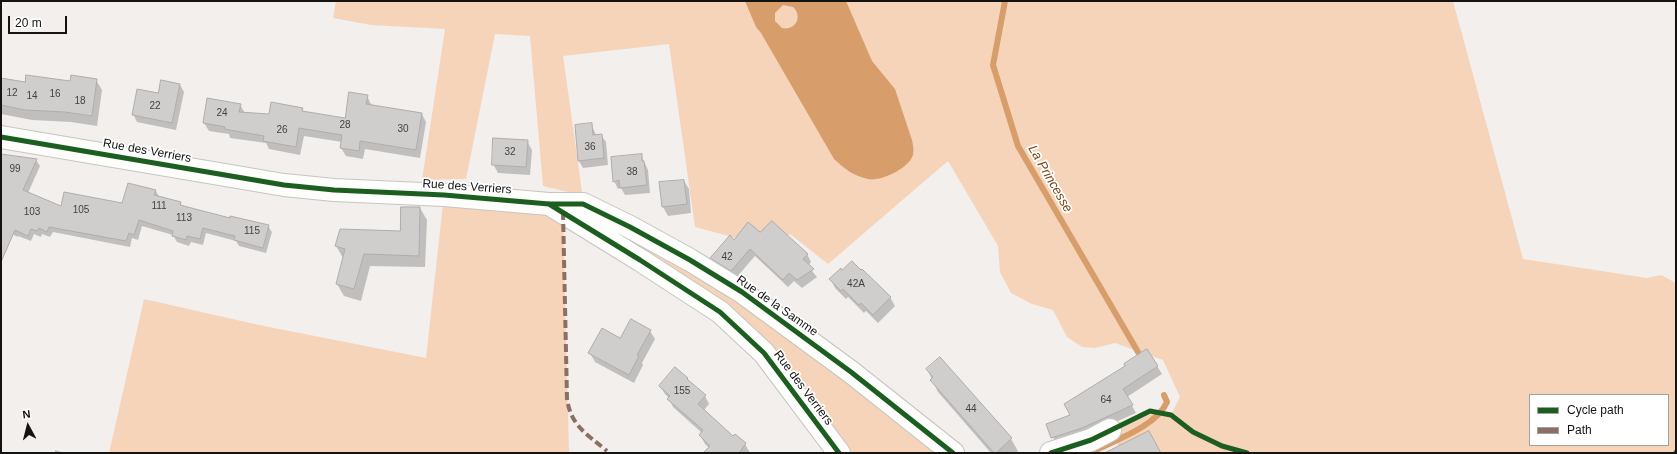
<!DOCTYPE html>
<style>
body{margin:0}
#map{position:relative;width:1677px;height:454px;overflow:hidden;background:#f2efed;font-family:Arial,sans-serif}
canvas{display:block}
.frame{position:absolute;inset:0;border:2px solid #141312;pointer-events:none}
.legend{position:absolute;left:1529px;top:394px;width:140px;height:52px;box-sizing:border-box;background:#fff;border:1px solid #a1a1a0;margin:0;padding:5px 7px;list-style:none;font-size:12px;color:#141312}
.legend li{display:flex;align-items:center;gap:8px;height:20px}
.legend b{width:20px;border:1px solid #a1a1a0}
.north{position:absolute;left:8px;top:406px;width:40px;height:40px;-webkit-text-stroke:3px #fff;paint-order:stroke;rotate:353deg;font-size:11px;font-weight:700;line-height:16px;text-align:center;color:#141312}
.north::after{content:'';display:block;margin:auto;width:14px;height:18px;background:#141312;clip-path:polygon(50% 0,100% 100%,50% 72%,0 100%)}
.scale{position:absolute;left:8px;top:16px;width:59px;height:18px;box-sizing:border-box;border:2px solid #141312;border-top:0;padding-left:5px;font-size:12px;line-height:14px;white-space:nowrap;color:#141312;-webkit-text-stroke:3px #fff;paint-order:stroke}
</style>
<div id="map">
<canvas width="1677" height="454"></canvas>
<div class="frame"></div>
<ul class="legend">
<li><b style="height:5px;background:#1b5e20"></b>Cycle path</li>
<li><b style="height:5px;background:#8d6e63"></b>Path</li>
</ul>
<div class="north">N</div>
<div class="scale">20 m</div>
</div>
<script>
const c = document.querySelector('canvas').getContext('2d');
c.lineJoin = 'round';
function paint(path, color) { c.fillStyle = color; c.fill(path, 'evenodd'); }
function trace(path, color, width, dash) { c.strokeStyle = color; c.lineWidth = width; c.lineCap = dash ? 'butt' : 'round'; c.setLineDash(dash || []); c.stroke(path); }
function write(font, color, halo, rows, align = 'center') {
  c.font = font + ' Arial,sans-serif'; c.lineWidth = 3.5; c.setLineDash([]); c.textBaseline = 'middle'; c.strokeStyle = halo; c.fillStyle = color; for (const [text, x, y, turn = 0] of rows) {
    c.save(); c.translate(x, y); c.rotate((+turn || 0) * Math.PI / 180); c.textAlign = isNaN(turn) ? turn : align; if (halo) c.strokeText(text, 0, 0); c.fillText(text, 0, 0); c.restore();
  }
}
const green = new Path2D(`
 M336,1H1453L1523,259L1647,278L1661,275L1676,283V453H1122L1110,430L1150,411L1171,415L1180,397L1163,360L1115,343L1095,348L1082,347L1067,337L1053,310L1032,304L1011,293L1000,272L998,246L948,161L828,264L790,234L774,248L695,227L669,44L563,56L583,199L568,192L543,186L530,36L495,34L466,179L422,180L445,29L371,25L333,18ZM1530,395H1668V445H1530Z
 M444,195L563,212L569,453H109L144,299L259,325L426,358Z
 M583,204L690,260L953,453H839L764,353L640,260Z`);
const water = new Path2D(`
 M745,1H846L872,61L895,89L912,140C913,145 914,150 913,155C909,168 881,182 868,179C852,175 846,170 834,159L761,33L756,27ZM783,5L793,7C803,16 796,31 782,28L775,21V13Z`);
const shadow = new Path2D(`
 M1,79L26,83L96,80L102,90L97,126L71,122L32,120L1,114Z
 M180,85L184,92L176,130L137,122L133,114L159,94Z
 M367,96L372,106L422,114L426,122L420,158L365,149L363,159L346,156L341,148L342,142L304,136L300,155L269,149L266,143L230,138L229,134L209,131L204,123L240,105L245,113L270,115L302,109L304,112L345,120Z
 M591,124L596,135H601L606,142L608,165L583,168L579,161Z
 M527,141L532,150L530,175L498,173L493,164Z
 M1,155L36,160L40,166L28,193L62,208L123,204L155,190L159,196L180,203L182,206L230,219L268,226L272,232L266,253L239,246L236,241L206,233L203,245L191,242L189,246L177,242L173,235L142,226L138,240L132,238L130,247L53,232L50,237L42,234L41,237L34,234L31,241L18,236V237L1,229Z
 M641,155L648,170L650,193L625,195L621,188L618,189L614,181Z
 M684,181L689,189L691,213L668,216L663,207L661,183Z
 M420,208L427,220L425,267L370,266L361,301L344,296L337,284L343,258L336,246L401,232Z
 M760,234L807,254L811,262L808,266L817,277L802,288L794,281L788,287L755,256L736,278L716,265L711,258L734,241Z
 M842,271L890,297L895,306L878,323L866,311L864,313L848,297L846,299L835,288L831,280Z
 M650,331L655,339L642,363L643,365L634,383L595,362L590,353L621,340Z
 M940,358L1011,439L1018,451L1016,453H991L938,392L927,369Z
 M1157,366L1162,374L1127,397L1136,413L1097,430L1057,445L1047,425L1071,416Z
 M687,378L690,383L705,396L709,404L704,410L733,437L735,435L745,444L750,453H708L709,448L705,444L700,435L702,433L673,407L669,398L665,394L660,386Z
 M55,450L65,453H55Z`);
const stream = new Path2D(`
 M1005,1L993,65L1018,146L1138,352
 M1090,453C1113,441 1156,427 1167,402L1164,395`);
const building = new Path2D(`
 M26,75L70,81L71,75L97,79L92,116L65,112L25,110L1,105V78L25,82Z
 M161,80L180,84L172,123L132,115L137,89L158,93Z
 M349,92L368,95L366,104L422,113L416,150L360,141L359,151L340,148L342,135L299,128L296,147L263,141L264,136L224,129L225,127L203,123L207,98L241,104L239,112L269,114L271,102L303,108L302,111L345,118Z
 M592,123L593,135L602,134L604,158L578,161L575,125Z
 M493,138L528,140L526,167L492,165Z
 M1,154L37,159L23,190L61,206L64,192L122,203L128,183L156,190L154,195L181,202L180,205L230,218V216L269,225L263,248L234,240L235,236L203,228L200,239L187,236L186,240L172,236L173,231L139,220L134,235L129,233L126,241L49,227L47,232L39,228L37,231L31,229L28,236L15,230L1,262Z
 M642,154V161H644L647,185L620,188L619,180L613,182L611,157Z
 M684,180L687,204L662,207L659,182Z
 M401,207H420L419,256L364,254L354,289L336,284L345,249L335,246L340,229L400,231Z
 M772,221L808,254L803,259L814,269L797,280L789,273L783,280L750,249L731,271L710,258L730,235L734,240L748,222L760,232Z
 M852,261L861,270L862,269L891,297L873,315L861,303L859,305L843,289L841,291L829,279L841,268L842,270Z
 M631,319L651,330L637,355L639,356L629,375L588,353L602,328L620,338Z
 M1147,349L1158,366L1123,389L1133,405L1082,428L1051,438L1046,424L1070,415L1064,404L1125,366L1124,364Z
 M940,357L1012,438L996,453H994L930,380L933,377L926,369Z
 M675,367L688,378L687,379L706,395L698,404L733,436L735,434L746,443L739,453H703L710,446L699,435L703,430L667,399L670,396L659,386Z
 M1149,431L1161,453H1105Z`);
const minor = new Path2D(`
 M1,137L284,185L334,190L444,195L549,204H583L630,227L690,260L742,292L851,372L953,453
 M549,204L640,260L720,312L764,353L839,453
 M1051,453L1091,440L1110,430`);
const quiet = new Path2D(`
 M563,212L567,399C571,426 587,434 607,451
 M1675,453L1676,451`);
const cycleway = new Path2D(`
 M1,137L284,185L334,190L444,195L549,204H583L630,227L690,260L742,292L851,372L953,453
 M549,204L640,260L720,312L764,353L839,453
 M1051,453L1091,440L1150,411L1171,415L1193,432L1222,446L1247,453`);
const numberNames = [
 ["12",12,93],
 ["16",55,94],
 ["14",32,96],
 ["18",80,101],
 ["22",155,106],
 ["24",222,113],
 ["28",345,125],
 ["30",403,129],
 ["26",282,130],
 ["36",590,147],
 ["32",510,152],
 ["99",15,169],
 ["38",632,172],
 ["111",159,206],
 ["105",81,210],
 ["103",32,212],
 ["113",184,218],
 ["115",252,231],
 ["42",727,257],
 ["42A",856,284],
 ["155",682,391],
 ["64",1106,400],
 ["44",971,409]
];
const streetNames = [
 ["Rue des Verriers",147,151,10],
 ["Rue des Verriers",467,187,4],
 ["Rue de la Samme",777,306,35],
 ["Rue des Verriers",803,388,53]
];
const waterNames = [
 ["La Princesse",1050,179,60]
];
paint(green, '#f6d4ba');
paint(water, '#d79e6c');
paint(shadow, '#0003');
trace(stream, '#d79e6c', 6);
paint(building, '#d0cecd');
trace(building, '#aeacac', 1);
trace(minor, '#c7c5c3', 24);
trace(minor, '#fdfdfc', 22);
trace(quiet, '#8d6e63', 4, [8, 4]);
trace(cycleway, '#1b5e20', 5);
write('10px', '#434241', null, numberNames);
write('12px', '#141312', '#fff', streetNames);
write('italic 13px', '#794410', '#fff', waterNames);
</script>
